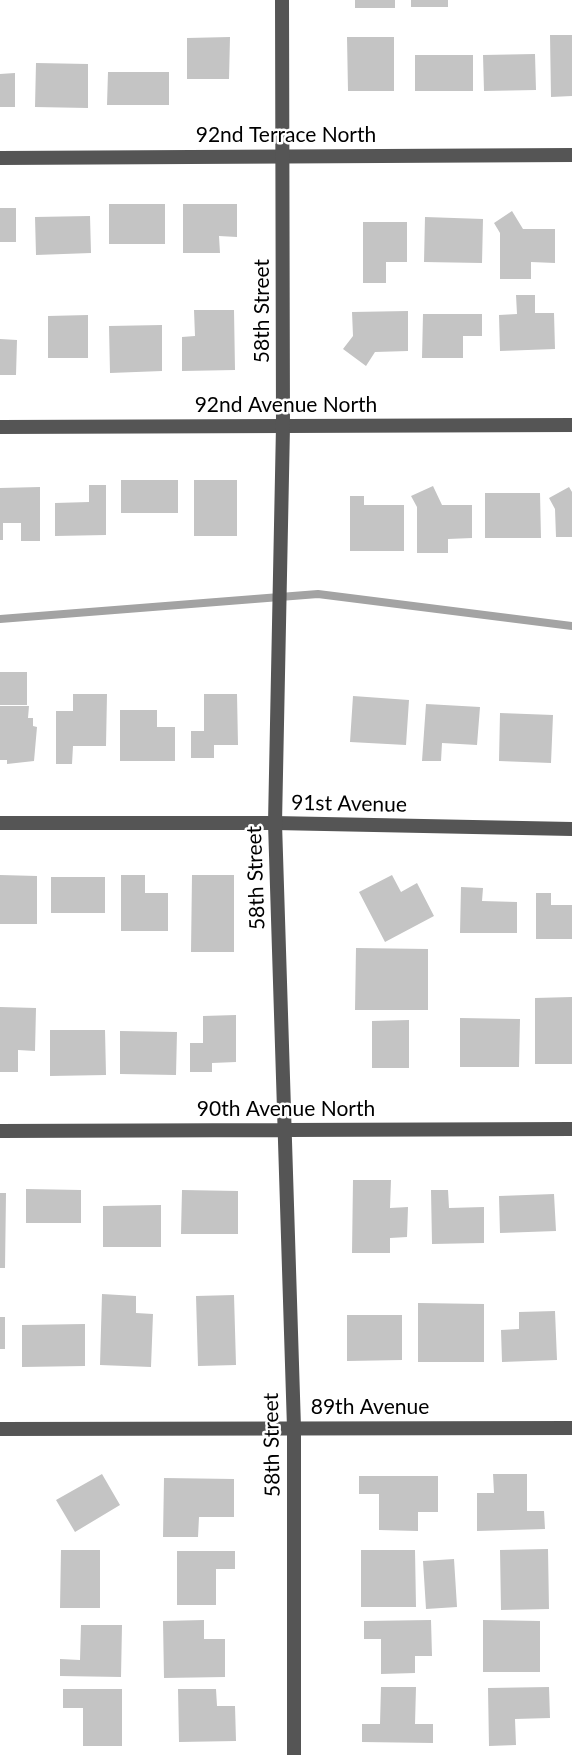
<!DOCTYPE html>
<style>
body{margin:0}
canvas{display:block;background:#fff}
</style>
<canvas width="572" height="1755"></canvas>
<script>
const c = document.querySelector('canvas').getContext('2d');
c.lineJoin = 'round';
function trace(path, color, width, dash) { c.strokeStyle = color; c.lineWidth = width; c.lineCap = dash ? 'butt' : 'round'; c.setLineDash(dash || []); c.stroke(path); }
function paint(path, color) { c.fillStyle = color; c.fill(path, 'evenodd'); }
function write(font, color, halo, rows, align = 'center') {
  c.font = font + ' Lato,sans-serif'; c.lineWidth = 5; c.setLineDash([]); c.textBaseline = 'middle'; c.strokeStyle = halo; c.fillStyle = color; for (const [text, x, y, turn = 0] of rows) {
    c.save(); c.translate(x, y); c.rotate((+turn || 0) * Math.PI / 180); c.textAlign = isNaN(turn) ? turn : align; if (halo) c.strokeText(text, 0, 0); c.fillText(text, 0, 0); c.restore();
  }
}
const stream = new Path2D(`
 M0,619L318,594L572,626`);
const building = new Path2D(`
 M355,0H395V8H355Z
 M411,0H448V7H411Z
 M550,35H572V96L551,97Z
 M230,37L229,79H187V38Z
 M347,37H394V91H348Z
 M535,54L536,90L484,91L483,55Z
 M415,55H473V91H415Z
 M36,63L88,64V108L35,107Z
 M108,72H169V105H107Z
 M15,73V107H0V74Z
 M109,204H165V244H109Z
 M183,204H237V237L219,236L220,253H183Z
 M0,208H16V242H0Z
 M512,211L523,229H555V263L531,262V279H500V233L494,223Z
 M90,216L91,253L36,255L35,217Z
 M425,217L483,219L482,263L424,262Z
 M363,222H407V262H386V283H363Z
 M516,295H535V313H554L555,349L500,351L499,315L517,314Z
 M194,310H234L235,370L182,371V337L195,336Z
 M408,311V351L375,352L366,366L343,349L353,336L352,312Z
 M423,314H482V336H463V358H422Z
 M88,315V358H48V316Z
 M162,325V371L110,373L109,326Z
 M0,339L17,340L16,375H0Z
 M121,480H178V513H121Z
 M194,480H237V536H194Z
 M89,485H106V535L55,536V503L89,502Z
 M433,486L442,505H472V538L448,539V553H417V507L411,496Z
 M40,487V541H21V523H3V540H0V488Z
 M569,487L572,492V537H556L555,509L549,498Z
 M485,493H540L541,538H485Z
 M350,496H364V505H404V551H350Z
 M0,672H27V705H0Z
 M73,694H107L106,746H73L72,764H56V711H73Z
 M204,694H237L238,745H214V758H191V731H204Z
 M353,696L409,700L406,745L350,742Z
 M426,704L480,707L477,745L442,743L441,761H422Z
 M0,706H29L28,718H33V726L37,727L34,761L7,764V760H0Z
 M120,710H157V727H175V761H120Z
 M500,713L553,715L551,763L499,761Z
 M0,875L37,876V924H0Z
 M121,875H145V893H168V931H121Z
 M192,875H234V952H191Z
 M392,875L401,892L417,883L434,916L385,942L359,892Z
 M51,877H105V913H51Z
 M461,887L483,888L482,901L517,902V933H460Z
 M536,893H551V905H572V939H536Z
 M356,948L428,949V1010H355Z
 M572,997V1064H535V998Z
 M0,1007L36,1008L35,1051L18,1050V1072H0Z
 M236,1015V1062L212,1063V1072H190V1043H203V1016Z
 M460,1018L520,1019L519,1067H460Z
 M409,1020V1068H372V1021Z
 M50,1030H105L106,1075L50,1076Z
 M120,1031L177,1032L176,1075L120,1074Z
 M353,1180H391L390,1208L408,1207L407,1237L390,1238V1253H352Z
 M26,1189L81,1190V1223H26Z
 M182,1190L238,1191V1234H181Z
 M431,1190H448L449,1208L484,1207V1243L432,1244Z
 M0,1193H6L5,1268H0Z
 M554,1194L556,1231L500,1233L499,1196Z
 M161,1205V1247H103V1206Z
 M102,1294L136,1296V1313L153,1314L151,1367L100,1365Z
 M234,1295L236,1365L198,1366L196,1296Z
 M418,1303L484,1304V1362H418Z
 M555,1311L557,1360L502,1362L501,1330L519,1329V1312Z
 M347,1315H402V1360L347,1361Z
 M0,1317H5V1349H0Z
 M85,1324V1366L22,1367V1325Z
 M102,1474L120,1505L75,1532L56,1500Z
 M493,1474H527V1511H544L545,1529L477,1531V1493H494Z
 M359,1476H438V1512H418V1531L379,1530V1494H359Z
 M164,1478L234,1479V1517H199L198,1537H163Z
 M548,1549L549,1609L501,1610L500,1550Z
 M61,1550H100V1608H60Z
 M361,1550H415L416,1607H361Z
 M177,1551H235V1569H216V1605H177Z
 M454,1559L457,1607L426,1609L423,1561Z
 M204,1620V1639H225V1677L164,1678L163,1621Z
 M431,1620L432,1656H415V1673L381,1674V1639H364V1621Z
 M483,1620L540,1621V1672H483Z
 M81,1625H122L121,1677L60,1676V1659L80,1660Z
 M381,1687H416L415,1724H433V1743L362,1742V1724H380Z
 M549,1687L550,1718L515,1719L516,1745L489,1746L488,1688Z
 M63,1689H122V1746H83V1708H63Z
 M178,1689H216L217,1706H235L236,1741L179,1742Z`);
const minor = new Path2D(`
 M0,158L572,155
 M0,427L572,425
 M0,823H275L572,829
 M0,1429L572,1428`);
const tertiary = new Path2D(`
 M282,0L283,426L275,823L294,1428V1755
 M0,1131L572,1129`);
const streetNames = [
 ["92nd Terrace North",286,135],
 ["58th Street",262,311,-90],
 ["92nd Avenue North",286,405],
 ["91st Avenue",349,804,1],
 ["58th Street",256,878,-92],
 ["90th Avenue North",286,1109],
 ["89th Avenue",370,1407],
 ["58th Street",272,1445,-91]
];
trace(stream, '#a3a3a3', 8);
paint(building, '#c4c4c4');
trace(minor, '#555', 14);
trace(tertiary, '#555', 14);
write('21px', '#000', '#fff', streetNames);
</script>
